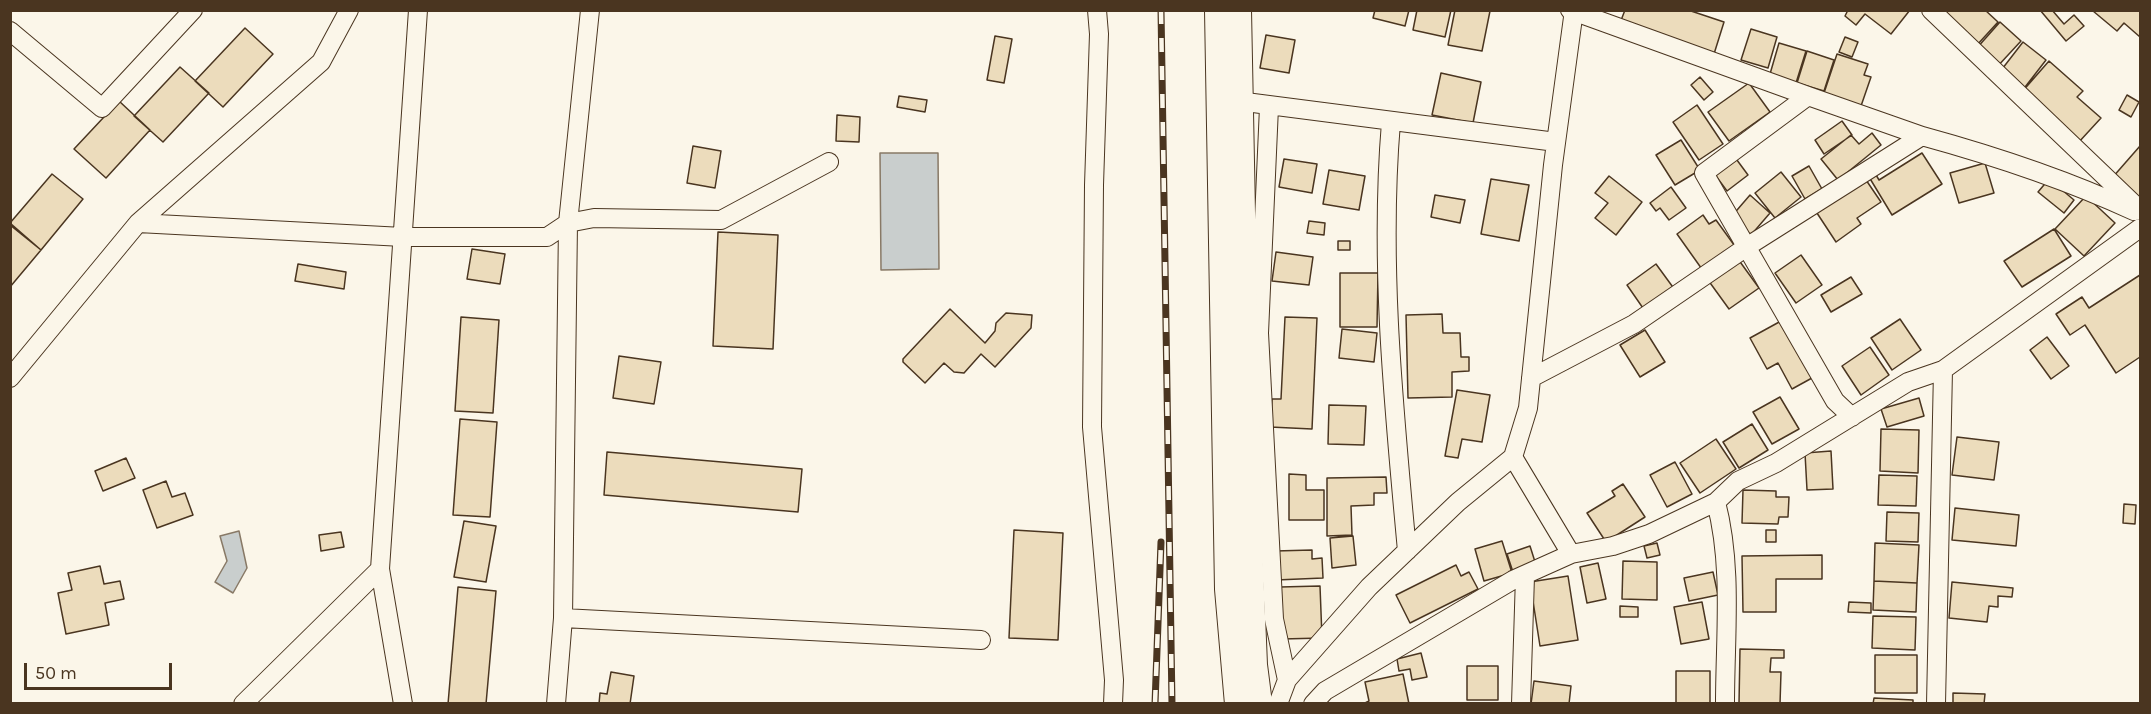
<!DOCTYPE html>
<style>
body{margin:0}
#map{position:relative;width:2151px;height:714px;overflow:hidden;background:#fbf6e9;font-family:Karla,sans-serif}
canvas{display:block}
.frame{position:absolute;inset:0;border:12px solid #4a3520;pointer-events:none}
.scale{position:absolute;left:24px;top:663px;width:148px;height:27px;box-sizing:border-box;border:3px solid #4a3520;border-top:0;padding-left:8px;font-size:18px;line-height:21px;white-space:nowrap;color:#4a3520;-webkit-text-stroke:4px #fbf6e9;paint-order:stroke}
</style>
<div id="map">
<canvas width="2151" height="714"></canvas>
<div class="frame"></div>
<div class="scale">50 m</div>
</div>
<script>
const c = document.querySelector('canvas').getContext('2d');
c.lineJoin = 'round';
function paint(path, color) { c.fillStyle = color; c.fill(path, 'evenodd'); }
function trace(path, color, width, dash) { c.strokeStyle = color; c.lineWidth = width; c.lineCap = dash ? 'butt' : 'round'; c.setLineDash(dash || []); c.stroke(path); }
const water = new Path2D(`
 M880,153H938L939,269L881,270Z
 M239,531L247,568L233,593L215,582L227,561L220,536Z`);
const building = new Path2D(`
 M1375,10H1409L1405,26L1373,18Z
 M1417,10H1451L1445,37L1413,30Z
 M1455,10L1490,11L1482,51L1448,45Z
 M1625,10H1688L1724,22L1714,54L1620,23Z
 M1848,10H1910L1891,34L1865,14L1856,25L1845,16Z
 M1941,10H1985L1998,22L1977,45Z
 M2040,10H2052L2064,24L2074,15L2084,26L2066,41Z
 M2140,10V37L2124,23L2117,31L2093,11Z
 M2000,22L2021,41L1996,68L1976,49Z
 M245,28L273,54L223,107L195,81Z
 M1751,29L1777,37L1768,68L1741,60Z
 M1266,35L1295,40L1289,73L1260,68Z
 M995,36L1012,39L1004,83L987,80Z
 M1845,37L1858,42L1852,57L1839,52Z
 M2023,42L2046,60L2022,91L1999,73Z
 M1779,43L1806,51L1796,83L1770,74Z
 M1807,51L1834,60L1824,91L1797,83Z
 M1837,54L1868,64L1864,75L1871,77L1861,106L1824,93Z
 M2049,61L2083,91L2077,97L2101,118L2078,143L2021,93Z
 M180,67L209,93L163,142L134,116Z
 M1441,73L1481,82L1473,123L1432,115Z
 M1700,77L1713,92L1704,100L1691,85Z
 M1749,83L1770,112L1729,141L1708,112Z
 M2127,95L2139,102L2131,117L2119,110Z
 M899,96L927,100L925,112L897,107Z
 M119,101L150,130L106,178L74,149Z
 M1697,105L1723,144L1699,160L1673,122Z
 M837,115L860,117L859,142L836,141Z
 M1842,121L1852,135L1824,154L1815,140Z
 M1872,133L1881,145L1838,180L1821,159L1851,135L1859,144Z
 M1681,140L1700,170L1675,185L1656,155Z
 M693,146L721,151L715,188L687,183Z
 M2140,146V198L2138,200L2112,178Z
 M1922,153L1942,184L1892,215L1866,172L1872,168L1879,180Z
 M1734,156L1748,175L1727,191L1713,172Z
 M1284,159L1317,164L1312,193L1279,187Z
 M1985,163L1994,193L1959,203L1950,173Z
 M1809,166L1822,189L1805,199L1792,176Z
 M1329,170L1365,176L1359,210L1323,204Z
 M1781,172L1801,197L1775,218L1755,193Z
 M52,174L83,199L41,250L10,223Z
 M1609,176L1642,202L1616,235L1595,218L1608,203L1595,193Z
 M1864,177L1881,202L1857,218L1861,224L1836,242L1815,210Z
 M1491,179L1529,185L1519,241L1481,234Z
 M2049,179L2074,200L2064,213L2038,192Z
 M1671,187L1686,208L1669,220L1660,208L1656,211L1650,203Z
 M1435,195L1465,200L1460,223L1431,217Z
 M1750,195L1770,213L1751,235L1731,217Z
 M2086,196L2115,223L2084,256L2055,229Z
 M1703,215L1709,224L1716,220L1737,249L1704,272L1677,234Z
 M1309,221L1325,223L1324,235L1307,233Z
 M10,225L41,250L10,287Z
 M2054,229L2071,256L2022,287L2004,261Z
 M718,232L778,235L773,349L713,346Z
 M1338,241H1350V250H1338Z
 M472,249L505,254L500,284L467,279Z
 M1276,252L1313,257L1309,285L1272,281Z
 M1801,255L1822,285L1796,303L1775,273Z
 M1738,259L1759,288L1729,309L1708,280Z
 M298,264L346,272L344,289L295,281Z
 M1656,264L1675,290L1645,311L1627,285Z
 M1340,273H1378L1377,327H1340Z
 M2140,275V357L2116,373L2085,325L2070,335L2056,314L2082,297L2089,308Z
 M1851,277L1862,294L1831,312L1821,295Z
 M950,309L985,343L995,331L996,323L1006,313L1032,315L1031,328L995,367L981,354L964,373L954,372L944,363L925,383L903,362V359Z
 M1442,314L1443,333H1460L1461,357H1469V371L1452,372V397L1408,398L1406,315Z
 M461,317L499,320L493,413L455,411Z
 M1285,317L1317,318L1312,429L1270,427L1272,399H1281Z
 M1900,319L1921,350L1892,370L1871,338Z
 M1781,321L1812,378L1792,389L1778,363L1767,369L1750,338Z
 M1342,329L1377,333L1374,362L1339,358Z
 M1645,330L1665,362L1640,377L1620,345Z
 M2047,337L2069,366L2051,379L2030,350Z
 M1870,347L1889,375L1861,395L1842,366Z
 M619,356L661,362L654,404L613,398Z
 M1457,390L1490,395L1482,442L1462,439L1458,458L1445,456Z
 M1780,397L1799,429L1772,444L1753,412Z
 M1919,398L1924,416L1887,427L1881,409Z
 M1329,405L1366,406L1364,445L1328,444Z
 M460,419L497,422L490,517L453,515Z
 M1752,424L1768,450L1739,468L1723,442Z
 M1881,429L1919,430L1918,473L1880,471Z
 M1957,437L1999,442L1994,480L1952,475Z
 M1716,439L1736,469L1700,493L1680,463Z
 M1831,451L1833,489L1807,490L1805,453Z
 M607,452L802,469L798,512L604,495Z
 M126,458L135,478L103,491L95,471Z
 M1675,462L1692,494L1667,507L1650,475Z
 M1289,474L1306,475V490H1324V520H1289Z
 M1879,475L1917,476L1916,506L1878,505Z
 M1386,477L1387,493H1374V505L1351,506L1352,535L1327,536V478Z
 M166,481L172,497L185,493L193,515L157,528L143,490Z
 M1623,484L1645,517L1606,542L1587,513L1615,496L1612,491Z
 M1743,490L1776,491V497H1789L1788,517H1779L1778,524L1742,523Z
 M2124,504L2136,505L2135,524L2123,523Z
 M1955,508L2019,515L2016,546L1952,540Z
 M1887,512L1919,513L1918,542L1886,541Z
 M464,521L496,526L486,582L454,577Z
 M1014,530L1063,533L1058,640L1009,638Z
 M1766,530H1776V542H1766Z
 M341,532L344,547L321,551L319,535Z
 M1353,536L1356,565L1332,568L1330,538Z
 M1502,541L1512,573L1484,581L1475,549Z
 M1657,543L1660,555L1647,558L1644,546Z
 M1875,543L1919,545L1917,583L1874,581Z
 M1530,546L1536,565L1513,572L1507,554Z
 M1312,550V559L1322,558L1323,578L1276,580L1275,551Z
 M1822,555V579H1776V612H1743L1742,556Z
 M1623,561L1657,562V600L1622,599Z
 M1598,563L1606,599L1587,603L1580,567Z
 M1456,565L1461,576L1469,572L1478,589L1410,623L1396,595Z
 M100,566L104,584L120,581L124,599L105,603L109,625L66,634L58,593L72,590L68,573Z
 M1713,572L1718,595L1689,601L1684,578Z
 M1568,576L1578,640L1540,646L1530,582Z
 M1874,581L1917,583L1916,612L1873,610Z
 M1952,582L2013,588L2012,597L1998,596V607L1989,606L1987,622L1949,618Z
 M1320,586L1322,638L1282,639L1280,587Z
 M458,587L496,591L486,704H448Z
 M1702,602L1709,639L1681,644L1674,607Z
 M1849,602L1871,603V613L1848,612Z
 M1620,606L1638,607V617H1620Z
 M1873,616L1916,617L1915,650L1872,648Z
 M1740,649L1784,650V658H1771L1770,672H1781L1780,704H1739Z
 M1421,653L1427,677L1412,680L1410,669L1399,671L1397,659Z
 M1875,655H1917V693H1875Z
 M1467,666H1498V700H1467Z
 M1676,671H1710V704H1676Z
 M611,672L634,676L630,704H599L600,693L607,694Z
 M1403,674L1409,704H1363L1369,701L1365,682Z
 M1534,681L1571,686L1569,704H1531Z
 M1953,693L1985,694L1984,704H1953Z
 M1874,698L1913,700V704H1873Z`);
const street = new Path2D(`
 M1097,10L1099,34L1094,185L1092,427L1114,680L1113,704
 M1570,10L1808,96L1704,173L1835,401L1852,417
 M1931,10L2140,210
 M10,31L102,108L193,10
 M1230,100L1556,142
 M1269,107L1259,333L1274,619L1287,680
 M1391,122C1379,265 1394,408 1407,551
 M1922,136C1995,156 2065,179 2134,211
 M138,223L403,237H547L568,223L594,218L721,220L829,162
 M10,378L138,223L321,62L349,10
 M1531,378L1634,324L1748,246L1922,136L1808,96
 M1513,457L1571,554
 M1716,502C1733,567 1725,636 1725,704
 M563,618L981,640
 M243,704L380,569
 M403,704L380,569L418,10
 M556,704L563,618L568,223L590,10
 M1278,704L1287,680L1369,587L1458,502L1513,457L1528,408L1553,165L1574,10
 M1313,704L1325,691L1513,580L1571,554L1613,546L1649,534L1716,502L1738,481L1776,463L1908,382L1943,370
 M1521,704L1525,576
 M1936,704L1943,370L2140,228`);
const secondary = new Path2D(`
 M1218,10L1228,589L1238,704
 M1238,10L1248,518L1254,665L1259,704`);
const rail = new Path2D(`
 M1161,10L1172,704
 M1155,704L1161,542`);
paint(water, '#c9cecd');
trace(water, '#887966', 1.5);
paint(building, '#ecdcbc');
trace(building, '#4a3520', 1.5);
trace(street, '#4a3520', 20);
trace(secondary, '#4a3520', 28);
trace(street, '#fbf6e9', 18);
trace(secondary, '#fbf6e9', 26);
trace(rail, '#4a3520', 7);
trace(rail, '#fbf6e9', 4.5, [14]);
</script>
